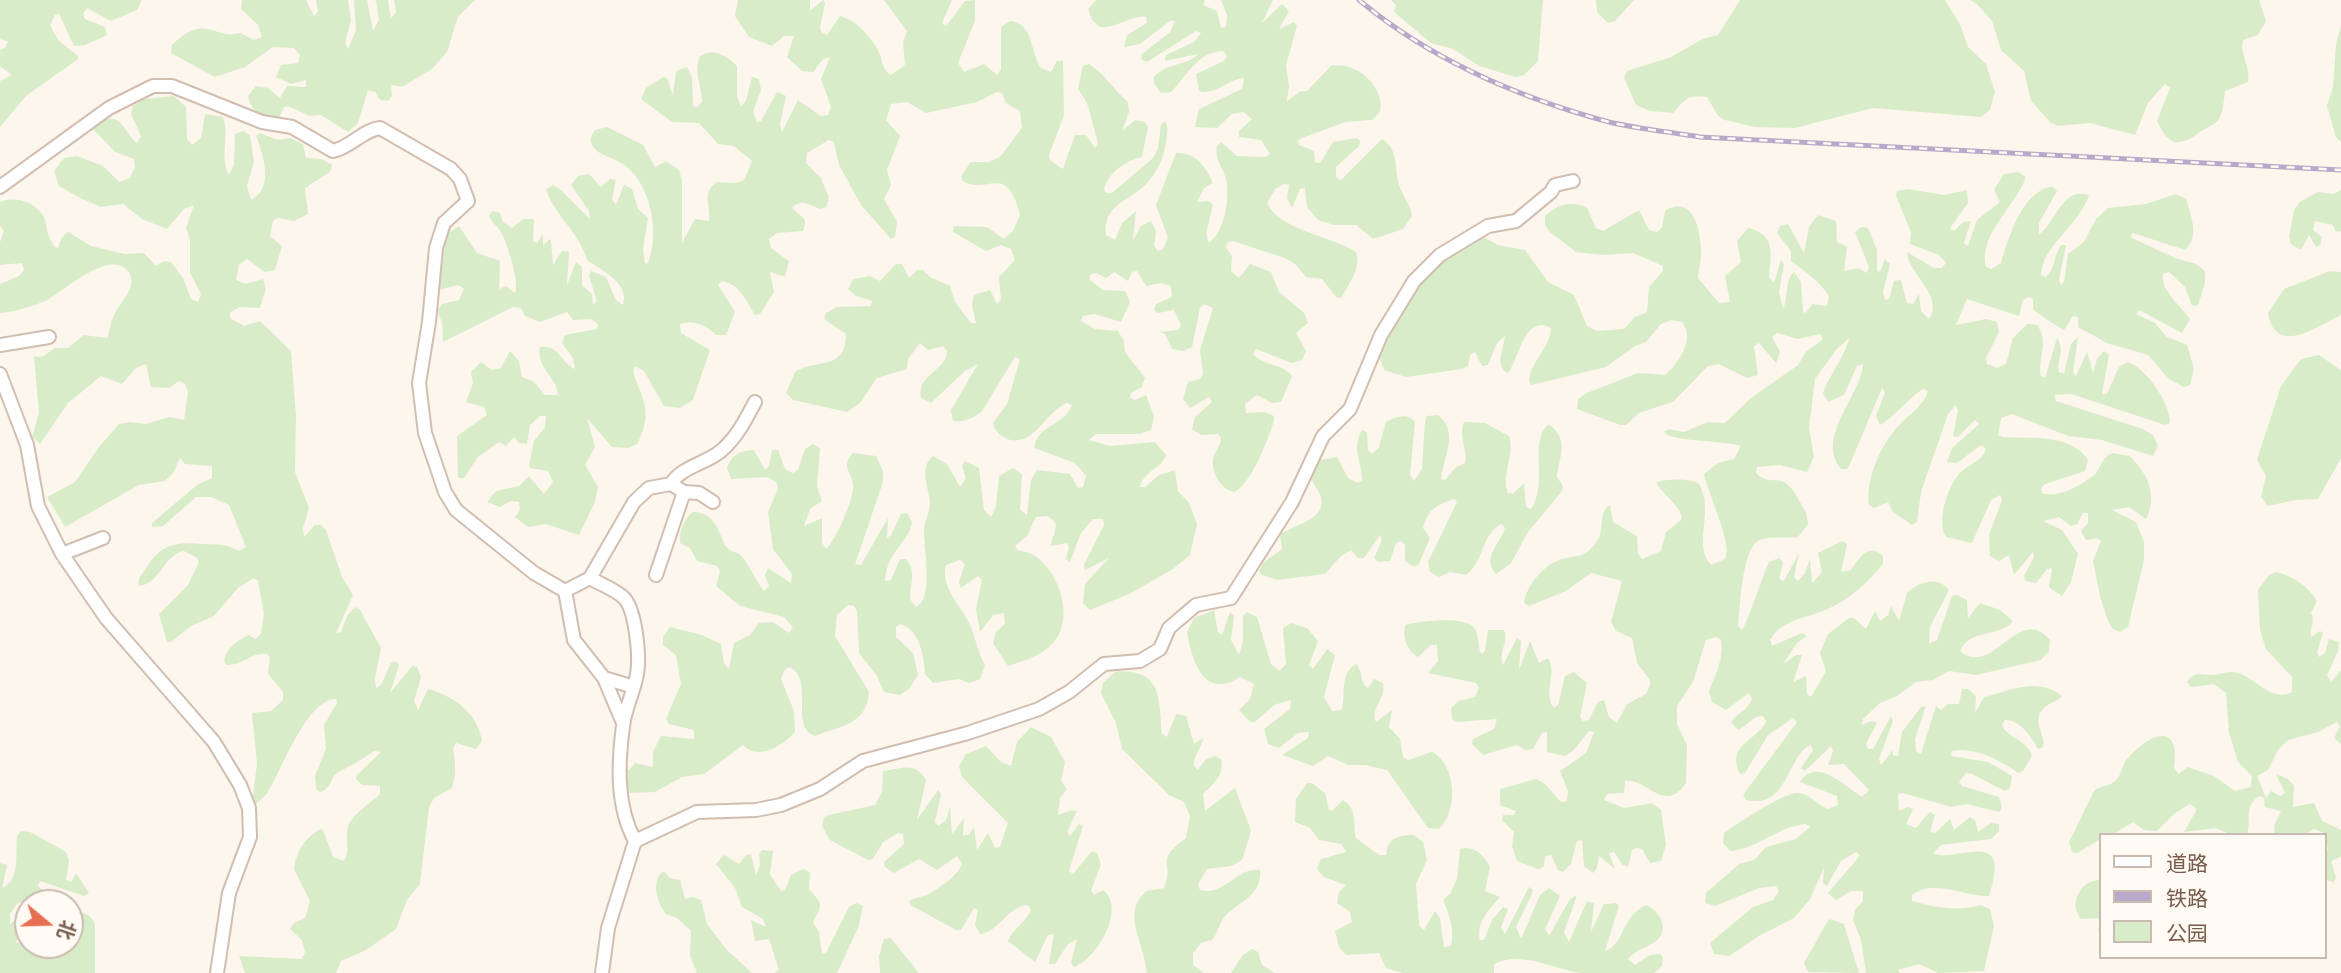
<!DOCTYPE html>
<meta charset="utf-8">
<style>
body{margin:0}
#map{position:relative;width:2341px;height:973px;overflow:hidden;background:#fdf6ec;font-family:Commissioner,"Noto Sans SC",sans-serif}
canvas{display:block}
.legend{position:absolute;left:2099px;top:833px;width:228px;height:126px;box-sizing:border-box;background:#fffaf3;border:2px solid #cabbb1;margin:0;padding:9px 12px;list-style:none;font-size:21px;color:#7a5c4d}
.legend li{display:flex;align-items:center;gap:14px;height:35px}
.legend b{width:35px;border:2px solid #cabbb1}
.north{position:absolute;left:14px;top:889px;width:70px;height:70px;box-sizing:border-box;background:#fffaf3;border:2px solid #cabbb1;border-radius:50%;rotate:109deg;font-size:19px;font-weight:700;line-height:28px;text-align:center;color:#7a5c4d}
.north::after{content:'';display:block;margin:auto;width:24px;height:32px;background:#e76f51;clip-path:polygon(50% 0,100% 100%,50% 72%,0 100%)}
</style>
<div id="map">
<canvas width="2341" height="973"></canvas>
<ul class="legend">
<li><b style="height:9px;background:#fff"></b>道路</li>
<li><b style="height:9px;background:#b9a8c9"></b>铁路</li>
<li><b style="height:19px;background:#d8ecc9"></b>公园</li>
</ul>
<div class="north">北</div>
</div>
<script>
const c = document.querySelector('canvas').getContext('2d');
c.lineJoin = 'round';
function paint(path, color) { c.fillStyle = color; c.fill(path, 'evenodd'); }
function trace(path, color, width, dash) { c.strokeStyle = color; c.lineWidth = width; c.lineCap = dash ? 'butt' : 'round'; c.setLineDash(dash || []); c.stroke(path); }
const green = new Path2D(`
 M0,0H142L137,10L111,21L87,8L83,14L85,19L105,27L107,35L85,45L74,46L59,14L55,15L50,25L58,40L78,56V59L26,96L0,127V81L12,75L0,66V50L5,48L8,41L0,39Z
 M242,0H306L314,16L318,12L316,0H348L351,21L345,42L348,49L356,30L354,0H367L373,31L379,20L376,0H388L391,18L396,12L394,0H475L458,17L447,52L432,69L402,87L391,85L392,96L388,101L380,100L375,92L368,90L358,123L348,132L321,115L310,116L288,106L284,107L278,120C263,118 251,112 248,96L256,86L268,88L280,98L287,86L306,87V80L291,84L276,77L281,65L298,63L300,55L294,48L273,47L245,67L215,77L171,53L172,45C206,12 212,40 240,33L254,40L262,37L258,25L241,9Z
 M738,0H810V11L823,0L825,3L820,28L822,33L827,35L840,16C856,20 870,36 878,50C883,60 881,69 891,75L905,65L903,42L907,31L884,0H952L942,23L946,26L965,1L975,0V21L958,63L964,72L984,64L997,75L1001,70V27L1010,21C1034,23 1030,53 1041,68L1051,72L1057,61H1063L1064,115L1049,155L1050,160L1063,169L1075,135H1086L1095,148L1098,143L1087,103L1078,89L1083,66L1089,64C1105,74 1114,90 1128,102L1129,112L1122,131L1135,120L1145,122L1148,127L1142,157C1125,161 1109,172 1104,189L1106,193H1112L1153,158L1158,148L1161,125L1165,121C1169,129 1167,134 1166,142C1164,157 1157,172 1148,182C1131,201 1102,204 1106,235L1115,240L1122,223L1136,211L1133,240L1141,226L1151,221L1156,231L1154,246L1158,251L1163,249L1168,238L1156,205L1176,153C1196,152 1206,167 1213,183L1204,188L1197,202L1209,201L1213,205L1206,233L1209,243C1225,231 1230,197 1226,179C1223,167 1214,159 1217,146L1221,142L1237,156L1265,157L1270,154L1261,140L1239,137V131L1252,119L1243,112L1232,114L1217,128L1195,127L1199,109L1242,89L1244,78C1228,79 1216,96 1199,91L1196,74L1224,61L1227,56L1223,51C1197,52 1187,76 1171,92L1161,93L1154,83V77C1169,61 1186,67 1198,54L1165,61L1166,55L1194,42L1201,33L1196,31L1147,62L1142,60L1141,55L1170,32L1175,21H1170L1140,44L1124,47L1127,35L1147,23L1146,17C1129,15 1118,29 1100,27L1092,20L1088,9L1096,0H1205L1203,5L1217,11L1221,28L1226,27L1227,15L1221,0H1273L1262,23L1282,4L1289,11L1279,29L1294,22L1297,26L1286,65L1289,86L1287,101L1301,91H1307L1332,65C1338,66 1345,65 1349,67C1367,72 1385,94 1380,112L1372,120L1345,122L1302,138L1298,140L1299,145L1314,151L1315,162L1320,163L1333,142L1357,138L1360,141L1359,146L1336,167V177L1341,180L1382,139C1399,149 1394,168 1399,185C1403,197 1410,203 1412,216L1403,229L1373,239L1356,225H1334L1318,220L1307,207L1305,188L1300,189L1292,208L1287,198L1289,185L1284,184L1275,189L1267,203C1279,230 1334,237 1356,252C1362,267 1349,283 1342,297L1337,298L1322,279L1306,277L1295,264L1285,258L1233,241L1227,243L1226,248L1232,256L1231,271L1239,278L1250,264L1271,272L1279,292L1304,313L1308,323L1296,333L1306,351L1302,360L1292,363L1256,349L1253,354C1263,366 1282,363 1292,376L1281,402L1272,403L1257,395L1245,404L1246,413L1264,412L1274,416V421C1268,439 1251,485 1234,492C1220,489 1212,473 1213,460C1214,451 1221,447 1221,438L1218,434L1201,435L1192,429L1195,417L1212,402L1209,397L1190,408L1183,399L1188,382L1200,379L1203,374L1200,350L1213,308L1204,304L1200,308L1192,347L1183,351L1172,349L1165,334L1160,332L1178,330L1181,325L1174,310L1158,313L1154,310L1156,304L1172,297L1171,286L1161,283L1146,286L1137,271L1132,272L1128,281L1114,272L1106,278L1096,273L1090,275V280L1103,290L1125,291L1130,302L1121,322L1094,314L1083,316L1081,321L1095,329L1118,331L1124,341L1125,352L1145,378L1142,387L1131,393L1130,398L1135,400L1146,395L1154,416L1151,430L1139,434H1096L1089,440L1110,446L1155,442L1166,455C1161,470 1144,470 1140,487H1145L1159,475L1175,470L1178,491L1189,503L1197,524L1190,555L1173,569L1129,594L1090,610L1083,603L1085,584L1109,558L1085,570L1084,565L1104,525L1103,519H1093L1081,533L1070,562L1066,559L1069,547L1067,543L1051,546C1051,534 1064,525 1047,516L1036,517L1027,536L1015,546L1018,550C1025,552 1032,553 1038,558C1062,578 1076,624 1049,647C1039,656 1021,662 1008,666L993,643L996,632L1005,624L1004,613L993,615L980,632L976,609L982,580L978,576L961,588L959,582L965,564L960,560L946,565C940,587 960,604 969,623C976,637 976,649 985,665L980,679L969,683L959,679L933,683L925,674C924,656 920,631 901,624L896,627V637L913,653L918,675L909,689L900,695L884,692L877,676L859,653L857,611L854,606L848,605L837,615L835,636L869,692C867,725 840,726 815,736C789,727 815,681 790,667L785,669L781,679L794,711L795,732C783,746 757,761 743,745L704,774L682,777L655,792L630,793L623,783L625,774L635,763L653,767V752L661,736L694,739V730L669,724L666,719L681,684L676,655L663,645V637L670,627L702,635L721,644L724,663L729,669L734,643L750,635L759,623L773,622L789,633L793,627L784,617L740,606L716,586L720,571L717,566L697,561L690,548L680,543C679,531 684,519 693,512C714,512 718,530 725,545C728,551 734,551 739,554C748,561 756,582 764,591L769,586L765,575L768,568L791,583L792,574L773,549L768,512L778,489L777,483L768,477L731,479L727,468C731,455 741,450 754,450L765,470L769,466L772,450H778L785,469L793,473L798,470L805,449L813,444L820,448L817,487L822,501L810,509L804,526L822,518V543L826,549C835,542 856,495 853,483C850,470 841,466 853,453L876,456L883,471V482L855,564L861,565L888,518L887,538L891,535L901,514L907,513L912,522C909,543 887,550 885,581L891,580L900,559H906C917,571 910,584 910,599L916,607C935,599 923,546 924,529C925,520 930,511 930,503C929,487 918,468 933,456L947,464L960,487L966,478L962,466L965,461L979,468L984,510L991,517L996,506L999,476L1013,468L1022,474L1020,510L1027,515L1031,480L1037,470L1070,474L1078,488L1083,487L1086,476L1075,463L1034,448C1038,424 1064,426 1072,405L1067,403C1045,412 1034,448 1007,439C1000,436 994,430 993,423L1007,404L1020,359L1015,357L982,411C974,418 965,422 953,421L951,410L978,364L965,371L931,403L921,398C916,374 947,371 947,351L943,346L928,350L920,343L908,359L907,369L877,378L860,403L847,412L793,400L786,393L795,372C815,358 846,372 846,334L824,319L826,313L837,307L871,306L872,301L856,296L848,289L853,279L870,276L880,281L896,264H902L909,278L917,270H923L930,277L950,286L955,302L971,323H976L972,306L974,295L990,290L997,304L1001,300L999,277L1015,260L1011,249L1001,245L986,251L953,232L954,226L987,227L1004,239L1013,231L1020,215C1007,161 986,196 963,181L961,176L971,162H989L1000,157L1022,128L1020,111L1006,103L1002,93L997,92L977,102L926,113L907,102L891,104L886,120L900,136L887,170L891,185L884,199L897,222L895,237L891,239L861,205L839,165L834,142L829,140L807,153L806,163L821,178L829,198L826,207L821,209C810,206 802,197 792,208C801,218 809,216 803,231L777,233L769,239L771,248L789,261L785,277L770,272L774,292L760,314L755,315C747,302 740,284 722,281L718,285L735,312L726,335H716C706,325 694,320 680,324L681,333L710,350L693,400L680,408L664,406L644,371L635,366C627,381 661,403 637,444L628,448L612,447L587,418L595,447L585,465L598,487L595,502L579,535L546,524L528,527L515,517L520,510L519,502L511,501L500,507L487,502L496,491L519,486L529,476L544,494L553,482L548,471L530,468L529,465L534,441L545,427L546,416H540L530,425L527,444L519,443L514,437L506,446L499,442L478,457L464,478H458L457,436L487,415L484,407L466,402L473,383L471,372L481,362L492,370L501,368L510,351L519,361L522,377L534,382L545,395H558C557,376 536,369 540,347C559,344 561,363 575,369L573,358L562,343L565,335L597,329L598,324L591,319L573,320L567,312L540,322L525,316L521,308L513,307L443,342L442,322L437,311L442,304L459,300L464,289L458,285L435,291L448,233L459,226L477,253L500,261L499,289L506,286L515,293C520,283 507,243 502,234C498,227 492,222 489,216L492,211L500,213L503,222L512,228L523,219H534L533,241L537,243L543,234V246L549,239L551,241L553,265L562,251L569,252L567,285L576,262L582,267V285L592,294L593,305L597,301L589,276L591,271L606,277L616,300L623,305C630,283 601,270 587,260C579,232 556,217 546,190L553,185L560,189L590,219L589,211L571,185L578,176L589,174L601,187L610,179L616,180L612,199L616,205L624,185L632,189L638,209L648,218L643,249L645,264L648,263C660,233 651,183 623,164C613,157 598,156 592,145C589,139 592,135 595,130L607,127L643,145L655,167L666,161L679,170L682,180V243L695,219L709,221C712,206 700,194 717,182L737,183L744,180L752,161L734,146L718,144L699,123L672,122L641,99L646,88L663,77L667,78L673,95L676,71L687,67L692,78L693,105L696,108L702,102C702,86 693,71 700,56C714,48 726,55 737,66V97L741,106L746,101L752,77L759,79L761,90L753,112L757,122L761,121L777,92L786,96L780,124L782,132L798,100L821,116L828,115L831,107L821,79L830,57L823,59L813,72L802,71L787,57L794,36H784L772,46L749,37L735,16Z
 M1391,0H1543L1538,61L1524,75L1515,77L1479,66L1453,49L1431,43L1394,12L1396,5Z
 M1596,0H1634L1615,21L1608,23L1597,12Z
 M1740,0H1945L1960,24L1968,47L1986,64L1995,92L1990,110L1981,117L1873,108L1795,128L1755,127L1725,120L1718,116L1707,97C1688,95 1685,98 1673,113L1650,111L1636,105L1624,78L1627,71L1671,57L1703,39L1718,35Z
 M1970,0H2259L2266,21L2258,35L2243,40C2239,54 2251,66 2248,82L2225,91C2224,100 2223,112 2219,119C2215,125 2206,128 2200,132C2178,148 2169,146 2157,121L2170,88L2165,84L2148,103L2135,135L2090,123L2058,126L2051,123L2031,101L2024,71L2001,50L1992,21L1977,4Z
 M2341,25V142L2336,137L2327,106L2333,87L2336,44Z
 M174,96L186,107L187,139L192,145L201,138L205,114L223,117C230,136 219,158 229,175L234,164L235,134L243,131L250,135L254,162L247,186L251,200C275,188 263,154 256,136L260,133L278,140L290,138L303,144L306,158L321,159L332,165L330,172L305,188L308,214L294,221L278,218L273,221L270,236L282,246L275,270L265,272L247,259L239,265L236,280L246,284L263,279L266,289L260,308L239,307L230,313V318L244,326L260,321L291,351L296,416L295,472L309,508L303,528L304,537L315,525H321L326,530L342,577L353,595L336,633L341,632L347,616L355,607L360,610L381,648L375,678L376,688L381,685L391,663L396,661L399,665L390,693L412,666L417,667L421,677L414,701L418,710L428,689C455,697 477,712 482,741L476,749L456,743L453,748C455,763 457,772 452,788L434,798L429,807L420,884L407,900L396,929L366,950L341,961L336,973H245L239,956L302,959L305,952L302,940L290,929L294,923L305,918L310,901L294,869C297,850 304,839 320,829L323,830L333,857L344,861C350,850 346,845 347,833C347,816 369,805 380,794V786L362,785L356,779L357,775L381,752L374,751C362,760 351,765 339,772C329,777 333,788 320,792L316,789L315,776L326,749L324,725L337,703L336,699C306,699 282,771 266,795L256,804L252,802L257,764L252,713L271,711L283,700V692L268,674L270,657L267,654C251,652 242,666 226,665L224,661C227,647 236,642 249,635L255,639L261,634L264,613L258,581L254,578L238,588L214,616L191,626L171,642H167L159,614L188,585L199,562L197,558L184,551C163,555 160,585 138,586C138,578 142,574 147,567C162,543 177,542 203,544C218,545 225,543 239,551L246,547L229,505L211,497H196L163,526L152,527V523L197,485L212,478V466L185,464L180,458L173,473L165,481L139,485L65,527L47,497L75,482L99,447L119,424L130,422L146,424L169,417L184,420L188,392L185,384L179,381L169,388L151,387L146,364L136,368L122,384L101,376L68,403L40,444L32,437L39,413L34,356L42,357L55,348H68L84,335L107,338C111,330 110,321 115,313C122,300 140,285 127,270C108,250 64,291 47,300C38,305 10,313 0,313V284L19,276L24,270L22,263L0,265V242L4,231L0,226V202C16,195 39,203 45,220C48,231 47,237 55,247L58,248L62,237L68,232L91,246L125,254L144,253L156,266L164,261L171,262L183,278L191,299L198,302L201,294L190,273V239L186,228L194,205L184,209L167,229L142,219L123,204L101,207L80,198L59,186L54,171L64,158L77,156L103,166L119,182L130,178L135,167L134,159L115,152L93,129L94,125C122,108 121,129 137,143L141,136L131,114L133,106L145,99Z
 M2018,172L2026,177C2016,206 1978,234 1986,267L1991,269L2001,263C2008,240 2023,188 2053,187L2057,191L2039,223V234C2056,224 2061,186 2089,195C2079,226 2043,244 2041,275L2046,277C2055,269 2054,255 2061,245H2066L2059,280L2061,285L2064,282L2068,254L2084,242L2096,219L2108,208L2146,204L2176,194L2186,199C2191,215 2200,237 2185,250L2133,233L2130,237L2175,258L2196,264L2205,271V283L2198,305L2192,306L2185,287L2169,272L2163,274C2160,290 2181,306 2190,319L2182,333L2139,310L2136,314L2155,323L2167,337L2187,345L2194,368L2190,385L2184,387L2169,379L2148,355L2107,343L2078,327V317L2073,316L2064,330C2061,329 2035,312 2033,309V299L2028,297L2023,300L2019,316L1967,299L1956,325L1986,319L1997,322L1999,332L1986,358L1987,364L1997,368L2006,364L2013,338L2027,324L2037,325C2050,342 2037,358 2041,376L2045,378L2057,338C2066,351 2056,359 2059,372L2064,374L2071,344L2078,337L2073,372L2076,376L2087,352L2093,373L2097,359L2104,351L2109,355L2102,394H2107L2119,367L2128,362C2147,369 2170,403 2170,423L2165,425L2071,394L2055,395L2056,401L2143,429L2153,435L2158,446L2153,456L2102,440L2068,436L2012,414L2001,418L1998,435L2003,437C2030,439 2071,433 2088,460L2085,471L2045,484L2041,488L2042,493C2058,499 2082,485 2095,474C2102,466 2102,456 2113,453L2129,456C2148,473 2158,496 2146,519L2129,507L2112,510L2136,522L2144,542V560L2128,627L2120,632L2113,629L2108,621L2100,596L2093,561L2101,541L2097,538L2086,540L2081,531L2088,523V513H2083L2077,524L2071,526L2059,517L2043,521L2062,530L2078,554L2071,582L2062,596L2049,587L2052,568L2047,569L2036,583L2026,581L2024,576L2034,557L2033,552L2014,575L2009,555L1999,561L1990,556L1989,535L2002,500L2000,495L1991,500L1972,543L1946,537C1936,521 1948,483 1962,471C1971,463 1982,461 1986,449L1981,445L1957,463L1947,462L1952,448L1979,424L1975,420L1958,437L1953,436L1958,410L1956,405L1948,414L1921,492L1917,522L1912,525L1893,512L1888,502L1874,508L1869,505C1865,477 1883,440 1904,420C1914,411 1924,404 1928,391L1923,389C1907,399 1897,415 1880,425L1876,416L1885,392L1882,388L1850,464L1847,469H1841C1815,437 1861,396 1863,364L1857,366L1844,395L1828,402L1823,393C1829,376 1848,351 1849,338L1836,350L1815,379L1809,428L1814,457L1807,472L1780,465L1757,467L1756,473C1773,490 1782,466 1800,502C1804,510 1808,515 1808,524L1798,537C1786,539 1768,535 1758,541C1742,550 1740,607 1738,626L1742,630C1747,624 1763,575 1769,562L1779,558L1783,562L1779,579L1784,581L1799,553L1794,577L1798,581L1805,573L1810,559L1812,583L1822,572L1818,553L1842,541L1847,544L1841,572L1851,570C1859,558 1869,542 1883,556V564C1869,581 1852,597 1832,607C1809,619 1785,616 1770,640L1772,646L1802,633L1807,636L1797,643L1783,664L1796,655H1802L1793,682L1806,676L1807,694L1811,697L1826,671L1820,653L1828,634L1849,618H1854L1866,629L1875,611L1880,621L1888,615L1891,606L1899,621L1907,593C1918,582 1938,575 1949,590L1930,627L1929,644L1937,640L1952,596L1957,595L1967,600L1968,618L1980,603L2000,610L2013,621C1999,638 1970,628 1960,651C1993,679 2018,603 2050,640L2049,651L2041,660L1976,675L1949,671L1933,680L1916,682L1897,696L1880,703L1863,719L1862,725L1871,721L1877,723L1866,744L1868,749H1873L1891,716L1893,721L1879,759L1881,765L1893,750V755L1898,756L1902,732L1921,707L1926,706L1915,739L1916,751L1921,754L1936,706L1941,710L1948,704H1959L1962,689H1968L1976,696L1975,713L1984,697C2011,691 2036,676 2062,696C2056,703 2049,702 2043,709C2031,723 2046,732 2043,747L2038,749C2032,737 2019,719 2005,720L2002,725C2008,739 2027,739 2032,756L2023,771L2018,773C2002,761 1973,746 1952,751L1951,756L1988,762L2012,776L2010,788L2005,791L1972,774L1966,773L1959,782L1962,786L1999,797L2002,808L1999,812L1967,804L1951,807L1903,793L1898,794L1899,811L1908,807L1913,809L1906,824L1916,828L1930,812L1935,815L1930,832L1935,833L1950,819L1954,830L1970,817L1975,820L1978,832L1991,823L1999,824V831L1991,839L1941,845L1933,853C1955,865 2013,823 1989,896C1965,897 1934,878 1912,895V901C1932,907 1961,912 1980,905L1990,909L1994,926L1984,971L1938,973L1919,964L1898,970L1900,973H1866L1861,940L1853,920L1855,910L1863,901V891H1851L1836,900L1828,893L1857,859L1860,855L1856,852L1841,861L1827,886L1823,883L1824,868L1810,899L1794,918L1759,936L1729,956L1714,954L1710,943L1753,907L1773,900L1779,891L1776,886L1759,888L1715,906L1705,903L1706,893L1739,864L1754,860L1766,847L1796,839L1810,827L1806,824C1778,826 1758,849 1730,851L1723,843L1724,833C1737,824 1784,792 1798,793C1810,794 1818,805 1828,809L1838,805L1837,796L1800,782C1816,756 1846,787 1862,797L1869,790L1844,764L1828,765L1833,751L1831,746L1805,771L1801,768L1813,750L1811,745C1787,754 1789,810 1746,800L1743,795L1797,722L1793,718L1768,735L1745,773L1740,774C1725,744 1759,740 1766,721L1763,716C1751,716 1748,726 1738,730L1731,722C1738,712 1747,711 1752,699L1749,693L1726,710L1712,702L1709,692C1715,674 1724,661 1721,640L1716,637L1706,640L1693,682L1677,706V724L1687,745L1686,783C1664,815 1648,778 1625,781L1624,793L1607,794L1604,800L1624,808L1652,803L1661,810L1666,845L1661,861L1650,863L1642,849L1637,848L1632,850L1628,867L1623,865L1614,852L1609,853L1615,869L1599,856L1597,868L1593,873L1584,866L1582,840L1577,841L1571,864L1563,872L1558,870L1551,855L1545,856L1544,867L1538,869L1517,861L1512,846L1514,832L1502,820L1503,815H1514L1516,811L1500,805V789L1536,779L1545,784L1561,802L1567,801L1568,791L1560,771L1586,753L1594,732L1589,731L1574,750L1565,756L1547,752V732L1542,733L1533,749L1526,750L1517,745L1483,755L1472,744L1473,739L1494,729L1497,719L1457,722L1452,719L1451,708L1459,701L1475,697L1479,688L1476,683L1428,673L1438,661L1437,645H1431L1418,657C1408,652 1401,635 1406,625C1418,621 1464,616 1473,627C1480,634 1477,645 1481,654L1485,651L1488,630H1504C1509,642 1498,653 1503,665L1517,638L1521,641L1519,670L1530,641L1539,663L1548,658C1558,674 1542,692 1554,708L1558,705L1565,676L1574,672L1587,683L1580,717L1583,721L1589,720L1598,702L1604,700L1609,717L1617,723L1627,704L1646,694L1650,685V680L1637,663L1632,638L1616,631L1611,622L1622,581L1591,573L1566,591L1529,606L1524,603C1526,586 1544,564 1562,559C1579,554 1581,560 1595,544C1606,533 1597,512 1610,505L1613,522L1637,536L1638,554L1642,559L1661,551L1666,532L1682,519C1680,504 1663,496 1656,482C1668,479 1688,478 1699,484C1715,510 1692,545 1711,565L1725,559C1734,546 1707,491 1704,474L1718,463L1734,459L1741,446C1723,440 1671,442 1664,432L1668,429L1684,432L1708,422L1725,423L1751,398L1798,365L1806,352L1823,339L1820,334L1798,339L1777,333L1772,337L1780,352L1776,363L1759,343L1754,346L1758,375L1747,378L1719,364L1708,366L1673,402L1639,413L1626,425H1620L1577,409L1578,399L1587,393L1638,373L1665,375C1678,364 1696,339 1682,322L1671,320L1661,324L1646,342L1635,346L1606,367L1531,385L1529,381C1531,360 1550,349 1551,328C1525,313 1519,359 1508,373L1503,370L1500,361L1505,336L1497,343L1488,365L1482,366L1475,352L1470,355L1468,366L1462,369L1406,377L1384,370L1379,355L1392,327L1422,284L1446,258L1484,237L1498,245L1525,250L1548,282L1574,295L1587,326L1597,331L1624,329L1635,317L1647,312L1649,287L1663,271V266L1633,253L1603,255L1576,252L1550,232L1545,225V216C1556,205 1573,200 1587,208L1596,228L1603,231L1639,210L1649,230L1657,232L1662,227L1665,211C1694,192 1702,235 1701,256C1701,263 1698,270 1698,278L1719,303L1730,302L1725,276L1741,262L1737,241L1748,228C1776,234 1771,255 1769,277L1774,283L1781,260L1784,264L1779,293L1783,309C1789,298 1784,281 1794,272L1801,282L1803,312L1806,313L1812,304L1827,306L1829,296C1818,280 1806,272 1791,261V251L1777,233L1780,226L1788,224L1804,253L1809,227L1818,215L1836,221L1837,242L1847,247L1844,271L1858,268L1867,273L1869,267L1855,232L1861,227L1868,228L1877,250V271L1880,272L1885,259L1890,264L1883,292L1885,300L1889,299L1894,281L1901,280L1907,303L1913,304L1919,294L1921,311L1929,319C1945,296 1908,274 1907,252L1934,268H1942L1946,263L1939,255L1910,244L1911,232L1896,196L1897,191L1908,189L1944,195L1967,190L1968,203L1950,228L1954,231L1963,222L1971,221L1964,243L1968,246L1977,220L2000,202L1994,190L2004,174Z
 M2341,190V231L2336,232L2333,225L2315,221L2313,230L2322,237L2320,245L2316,247L2309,235L2301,250L2291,244L2289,237L2294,210L2300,202L2318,192L2334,194Z
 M2330,271L2341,272V315C2320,325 2275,358 2268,313L2284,289Z
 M2319,355L2341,370V458L2318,499L2295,500L2268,506L2261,497L2266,476L2257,460L2281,386L2301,359Z
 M1438,415C1460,433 1443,457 1441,479L1445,480L1456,467L1465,463C1468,448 1458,437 1464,422L1485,423L1509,436C1515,455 1501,474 1508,493L1513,494L1524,483L1526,507L1531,509C1549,481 1528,446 1548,424C1570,438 1559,457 1557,477L1563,486L1562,491L1528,532L1511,563L1496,574C1481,558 1500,544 1505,528L1501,524C1480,536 1485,561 1466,575L1450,572L1439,577L1430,572L1428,562L1457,502L1454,499C1435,506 1429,508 1423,528L1430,538L1419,564L1414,567L1405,561V545L1401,541L1396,543L1390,561L1378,562L1374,558L1382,540L1380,535L1364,558H1358L1351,550L1341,556L1325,574L1277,580L1262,575L1259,571L1264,562L1282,549L1280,535C1289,526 1327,521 1321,497C1319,490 1313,485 1311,477L1320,460L1337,457L1348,478L1358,483L1362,480C1362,461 1351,449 1362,430L1367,432L1368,450L1372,454L1379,447L1386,422C1395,417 1407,412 1415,422L1410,475L1414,481L1422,469L1425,421L1427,416Z
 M2276,572C2293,576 2308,586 2317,601L2311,613C2316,620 2309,629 2311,637L2320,631L2323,633L2317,653L2319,657L2325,653L2329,639L2339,642L2338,651L2327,675L2331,682L2341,670V744L2334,738L2340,726L2337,722L2318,732L2288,740L2278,750L2268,770L2257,776L2266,798L2271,791L2280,796L2285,793L2276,774L2288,779L2294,786L2293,807L2314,803L2322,821L2341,830V857L2331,861L2336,877L2334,882L2325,880V854L2328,849L2324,833L2314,829L2304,835H2275L2274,826L2281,811L2265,807L2264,798L2259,796C2243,807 2252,820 2247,835H2231L2216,828L2184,832L2197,809L2190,804L2175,813L2157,831L2144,830L2133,822L2112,835H2101V839L2077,853L2072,852L2069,842L2094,791C2100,785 2111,787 2117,779C2122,773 2122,765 2127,759C2147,735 2181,719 2174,767L2178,774L2188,767L2214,776L2235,791L2251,787L2252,776L2238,762L2229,733L2226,693L2214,684L2191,687L2187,682C2193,672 2199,674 2211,675C2220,675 2228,670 2238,673C2255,678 2273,703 2292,692V677L2266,649L2260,630L2258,590L2269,575Z
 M1214,610L1218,632L1222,635L1230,612L1234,616L1231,640L1239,655L1243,641V616L1247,612L1257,617L1271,664L1279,671L1286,664L1283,628L1291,623L1307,628L1318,641L1309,665L1313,669L1327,649L1335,655L1324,697L1332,711L1342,710C1346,694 1339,674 1356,664C1363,670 1359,682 1368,688L1374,679L1383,683C1387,698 1370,707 1376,722L1392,710L1389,727L1400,739L1403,757L1408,760L1432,752C1457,765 1458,812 1439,829L1428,828L1387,770L1365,765H1348L1328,756L1313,766L1282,755L1308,738L1309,732L1298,733L1279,748L1268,744L1264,729L1290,709L1291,700L1274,705L1255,722H1250L1239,710L1250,699L1254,684L1240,677C1204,700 1192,662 1187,632L1194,618Z
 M1115,672C1163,667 1159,701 1162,734L1167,737L1176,714L1186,716L1194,744L1203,738C1202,749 1193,754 1194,766L1198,770L1205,760L1215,756L1221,759C1225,775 1214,783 1203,794L1205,811L1235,788L1251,831L1242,860L1231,866L1207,869L1198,884L1200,890C1223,897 1238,866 1260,870C1263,897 1234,903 1223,919C1218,926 1218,933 1212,940L1201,943L1193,953V965L1204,973H1147L1146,970C1145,944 1120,911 1147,891L1164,888C1176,861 1152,863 1186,838L1190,816L1184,802L1169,795L1122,749L1116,723L1101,693L1103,683Z
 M1031,727L1051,737L1065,762L1061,781L1067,789L1060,798L1058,815L1072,810L1077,811L1067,832L1070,836L1079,824L1083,826L1069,871L1073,874L1092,851L1097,853L1101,864L1091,891L1094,895L1103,890C1127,908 1097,959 1074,967L1071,963L1077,939L1068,944L1055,964H1049L1054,934L1048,935L1035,962L1008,941C1013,928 1028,921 1031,909L1027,905C1006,908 999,932 980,934L975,925L978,910L974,908L961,930H956L912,906L909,902C915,896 922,898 929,894C940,887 958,876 962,864L957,856L937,870L919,859L894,873L885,867L884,862L904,844L903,834L898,833L883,842L873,859L868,860L830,840L822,826L824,817L829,815L875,805L882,792L883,771C902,769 914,761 926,780L917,820L938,790L941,794L935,822L938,826L946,820L950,806L952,834L964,818L963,835H969L974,827L977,850L988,833L995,848L1000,847L1008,823L962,777L959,767L966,754L986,746L1001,762L1011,766L1017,742Z
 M1307,783H1312L1325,793L1329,810L1332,811L1343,800C1359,810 1352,824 1356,838L1379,855H1386C1388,838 1398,835 1414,835L1423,842L1427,860L1416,884L1419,925L1424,930L1435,911L1440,918L1444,947L1451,946C1455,930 1449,914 1443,900L1451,893L1457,878L1460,849C1474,845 1484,855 1490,867L1485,891L1500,897C1489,910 1476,922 1480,940H1484L1492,920L1503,907L1508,909L1501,928L1505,934L1529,887L1533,890L1532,894L1516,927L1521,939L1540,895L1549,888L1560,896L1545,929L1549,936L1570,899L1577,895L1564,932L1569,942L1587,901L1594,903L1591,932L1604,904L1616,903L1619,906L1605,951C1625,945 1620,917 1646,905C1659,910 1671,929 1656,941C1647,948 1636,949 1628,959L1635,965L1650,955L1660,954L1663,957L1662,966L1654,973C1630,973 1604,973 1581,973C1555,970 1521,950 1494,964V973H1403L1386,968L1379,953L1346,955L1339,947L1335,931L1352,922L1350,912L1337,903L1339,892L1346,885L1324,877L1317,869L1321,859L1346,852L1341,844L1319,840L1310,828L1295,822L1296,799Z
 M21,831L30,832L66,852L69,861L66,880L71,882L76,873L89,893L84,896L40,881L38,886L41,889L72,900L75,905L38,900L18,903L10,914V924L28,910V919L15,943L25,941L28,936V945H70L72,919L76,913C86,912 92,916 95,925V973H0V863L7,865L2,888C21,880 15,853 17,836Z
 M762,850L773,851L770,874L781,891L785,890L791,875L804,869L810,873L809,889C823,905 823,904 813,922L819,932L822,954L826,953L849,907L857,903L863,906L858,928L837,973H774L779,970L769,939L755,941L751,920L766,927L763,919L742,907L735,888L716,864L724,855L739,864L746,855L751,854L756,875L760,865L759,854Z
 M664,871L670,878L680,880L685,899L693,897L701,900L707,924L726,949L752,973H697L690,956L691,931L677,918L666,914C657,903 650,880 664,871Z
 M2101,880V934L2098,932L2100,918L2080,919L2075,906C2077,890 2086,880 2101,880Z
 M1829,919L1844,924L1859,973L1808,972L1804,963Z
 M891,938L919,973H880L879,956L884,939Z
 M1252,949L1258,952L1262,965L1275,973H1231L1242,956Z`);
const minor = new Path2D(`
 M0,187L109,108L153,86H172L262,122L292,127L333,151C351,147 363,130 380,128L451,169L460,179L468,201L444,223L436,248L429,322L419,383L425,433L445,492L456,510L534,573L565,591L574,640L604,678L623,723
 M0,345L49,337
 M0,374L27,445L38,506L62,554L106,618L214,742L240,785L249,808L250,837L229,893L217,973
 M671,484C681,467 705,464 721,451C737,437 745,421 755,402
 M62,554L103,538
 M656,575L684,492
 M590,578C600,584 614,589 623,597C636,608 640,658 637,674C634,692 625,708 623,726C618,764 616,806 635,841L608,928L602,973
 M565,591L590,578L634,502L649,488L671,484L684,492L699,493L713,502
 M604,678L634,687
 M635,841L697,812L756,810L781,805L820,789L863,761L968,733L1039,709L1069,692L1104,664L1140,661L1160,649L1169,628L1196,605L1231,598L1292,502L1323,436L1350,409L1381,335L1414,281L1440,255L1488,226L1516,221L1551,192L1555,185L1573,181`);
const rail = new Path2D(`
 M1359,0C1431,60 1520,98 1609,122C1639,129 1670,132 1700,137L2341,170`);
paint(green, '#d8ecc9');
trace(minor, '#d1beb0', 16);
trace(minor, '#fff', 12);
trace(rail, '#b9a8c9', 5);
trace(rail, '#fffaf3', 2.5, [8]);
</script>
